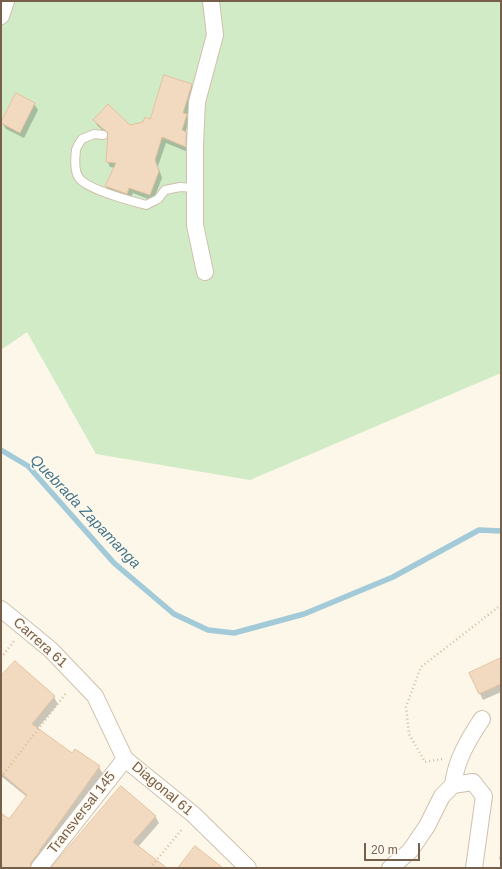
<!DOCTYPE html>
<style>
body{margin:0}
#map{position:relative;width:502px;height:869px;overflow:hidden;background:#fcf7e8;font-family:Arial,sans-serif}
canvas{display:block}
.frame{position:absolute;inset:0;border:2px solid #77604b;pointer-events:none}
.scale{position:absolute;left:364px;top:843px;width:56px;height:18px;box-sizing:border-box;border:2px solid #77604b;border-top:0;padding-left:5px;font-size:12px;line-height:14px;white-space:nowrap;color:#77604b;-webkit-text-stroke:3px #fffaef;paint-order:stroke}
</style>
<div id="map">
<canvas width="502" height="869"></canvas>
<div class="frame"></div>
<div class="scale">20 m</div>
</div>
<script>
const c = document.querySelector('canvas').getContext('2d');
c.lineJoin = 'round';
function paint(path, color) { c.fillStyle = color; c.fill(path, 'evenodd'); }
function trace(path, color, width, dash) { c.strokeStyle = color; c.lineWidth = width; c.lineCap = dash ? 'butt' : 'round'; c.setLineDash(dash || []); c.stroke(path); }
function write(font, color, halo, rows, align = 'center') {
  c.font = font + ' Arial,sans-serif'; c.lineWidth = 3; c.setLineDash([]); c.textBaseline = 'middle'; c.strokeStyle = halo; c.fillStyle = color; for (const [text, x, y, turn = 0] of rows) {
    c.save(); c.translate(x, y); c.rotate((+turn || 0) * Math.PI / 180); c.textAlign = isNaN(turn) ? turn : align; if (halo) c.strokeText(text, 0, 0); c.fillText(text, 0, 0); c.restore();
  }
}
const green = new Path2D(`
 M1,1H501V373L250,480L96,454L27,332L1,350Z`);
const shadow = new Path2D(`
 M191,85L195,90L187,116L189,121L185,133L189,138L188,152L166,143L158,166L162,178L153,201L133,193L130,199L109,192L106,186L115,168L110,167L107,161L109,136L97,125L94,120L130,127L151,120Z
 M34,104L38,110L24,138L6,129L2,123Z
 M501,659V692L483,700L470,674Z
 M1,677L54,697L58,704L37,729L72,755L99,767L103,774L36,868H1V814L9,821L27,797L1,776Z
 M121,787L155,816L159,823L138,847L166,868H52Z
 M501,852V862L499,858Z`);
const stream = new Path2D(`
 M1,450L28,466L114,563L174,614L208,630L234,633L304,614L393,577L479,530L501,531`);
const building = new Path2D(`
 M164,75L192,84L183,113L187,114L182,130L186,132V147L162,137L155,160L159,171L150,195L129,188L127,194L105,186L116,163L106,162L108,133L93,120L108,104L130,125L143,122L145,117L150,119Z
 M16,93L35,103L20,133L1,123Z
 M501,658V684L479,694L469,673Z
 M15,661L55,696L32,724L72,753L75,749L100,766L39,851H40L31,862L30,868H1V813L9,819L27,795L1,773V676Z
 M121,786L156,816L133,842L167,868H51Z
 M195,846L223,868H178Z`);
const path = new Path2D(`
 M1,658L14,641
 M442,759L425,762L409,734L406,707L421,667L501,605
 M1,777L67,692
 M150,868L183,828`);
const lane = new Path2D(`
 M103,135L94,134L82,139C80,142 77,146 76,150C75,158 74,171 79,178C88,190 131,201 146,205L158,199L165,190L180,187L196,188`);
const street = new Path2D(`
 M1,16L6,1
 M205,272L195,225V144L197,102L215,35L211,1
 M1,609L51,650L95,696L125,759L194,815L248,868
 M453,785C456,760 468,740 482,719
 M39,868L125,759
 M390,868L410,851L427,826L442,796L453,785L473,782L484,796L474,868`);
const streetNames = [
 ["Carrera 61",40,643,42],
 ["Diagonal 61",162,789,40],
 ["Transversal 145",82,813,-52]
];
const waterNames = [
 ["Quebrada Zapamanga",85,512,46]
];
paint(green, '#d0ebc6');
paint(shadow, '#0003');
trace(stream, '#a2cad8', 5.5);
paint(building, '#f2dac0');
trace(building, '#e5c2a0', 1);
trace(lane, '#cfc0ad', 10);
trace(street, '#cfc0ad', 18);
trace(path, '#d7bda2', 2.5, [1, 3]);
trace(lane, '#fff', 8);
trace(street, '#fff', 16);
write('14px', '#77604b', '#fffaef', streetNames);
write('italic 15px', '#45768b', '#fffaef', waterNames);
</script>
